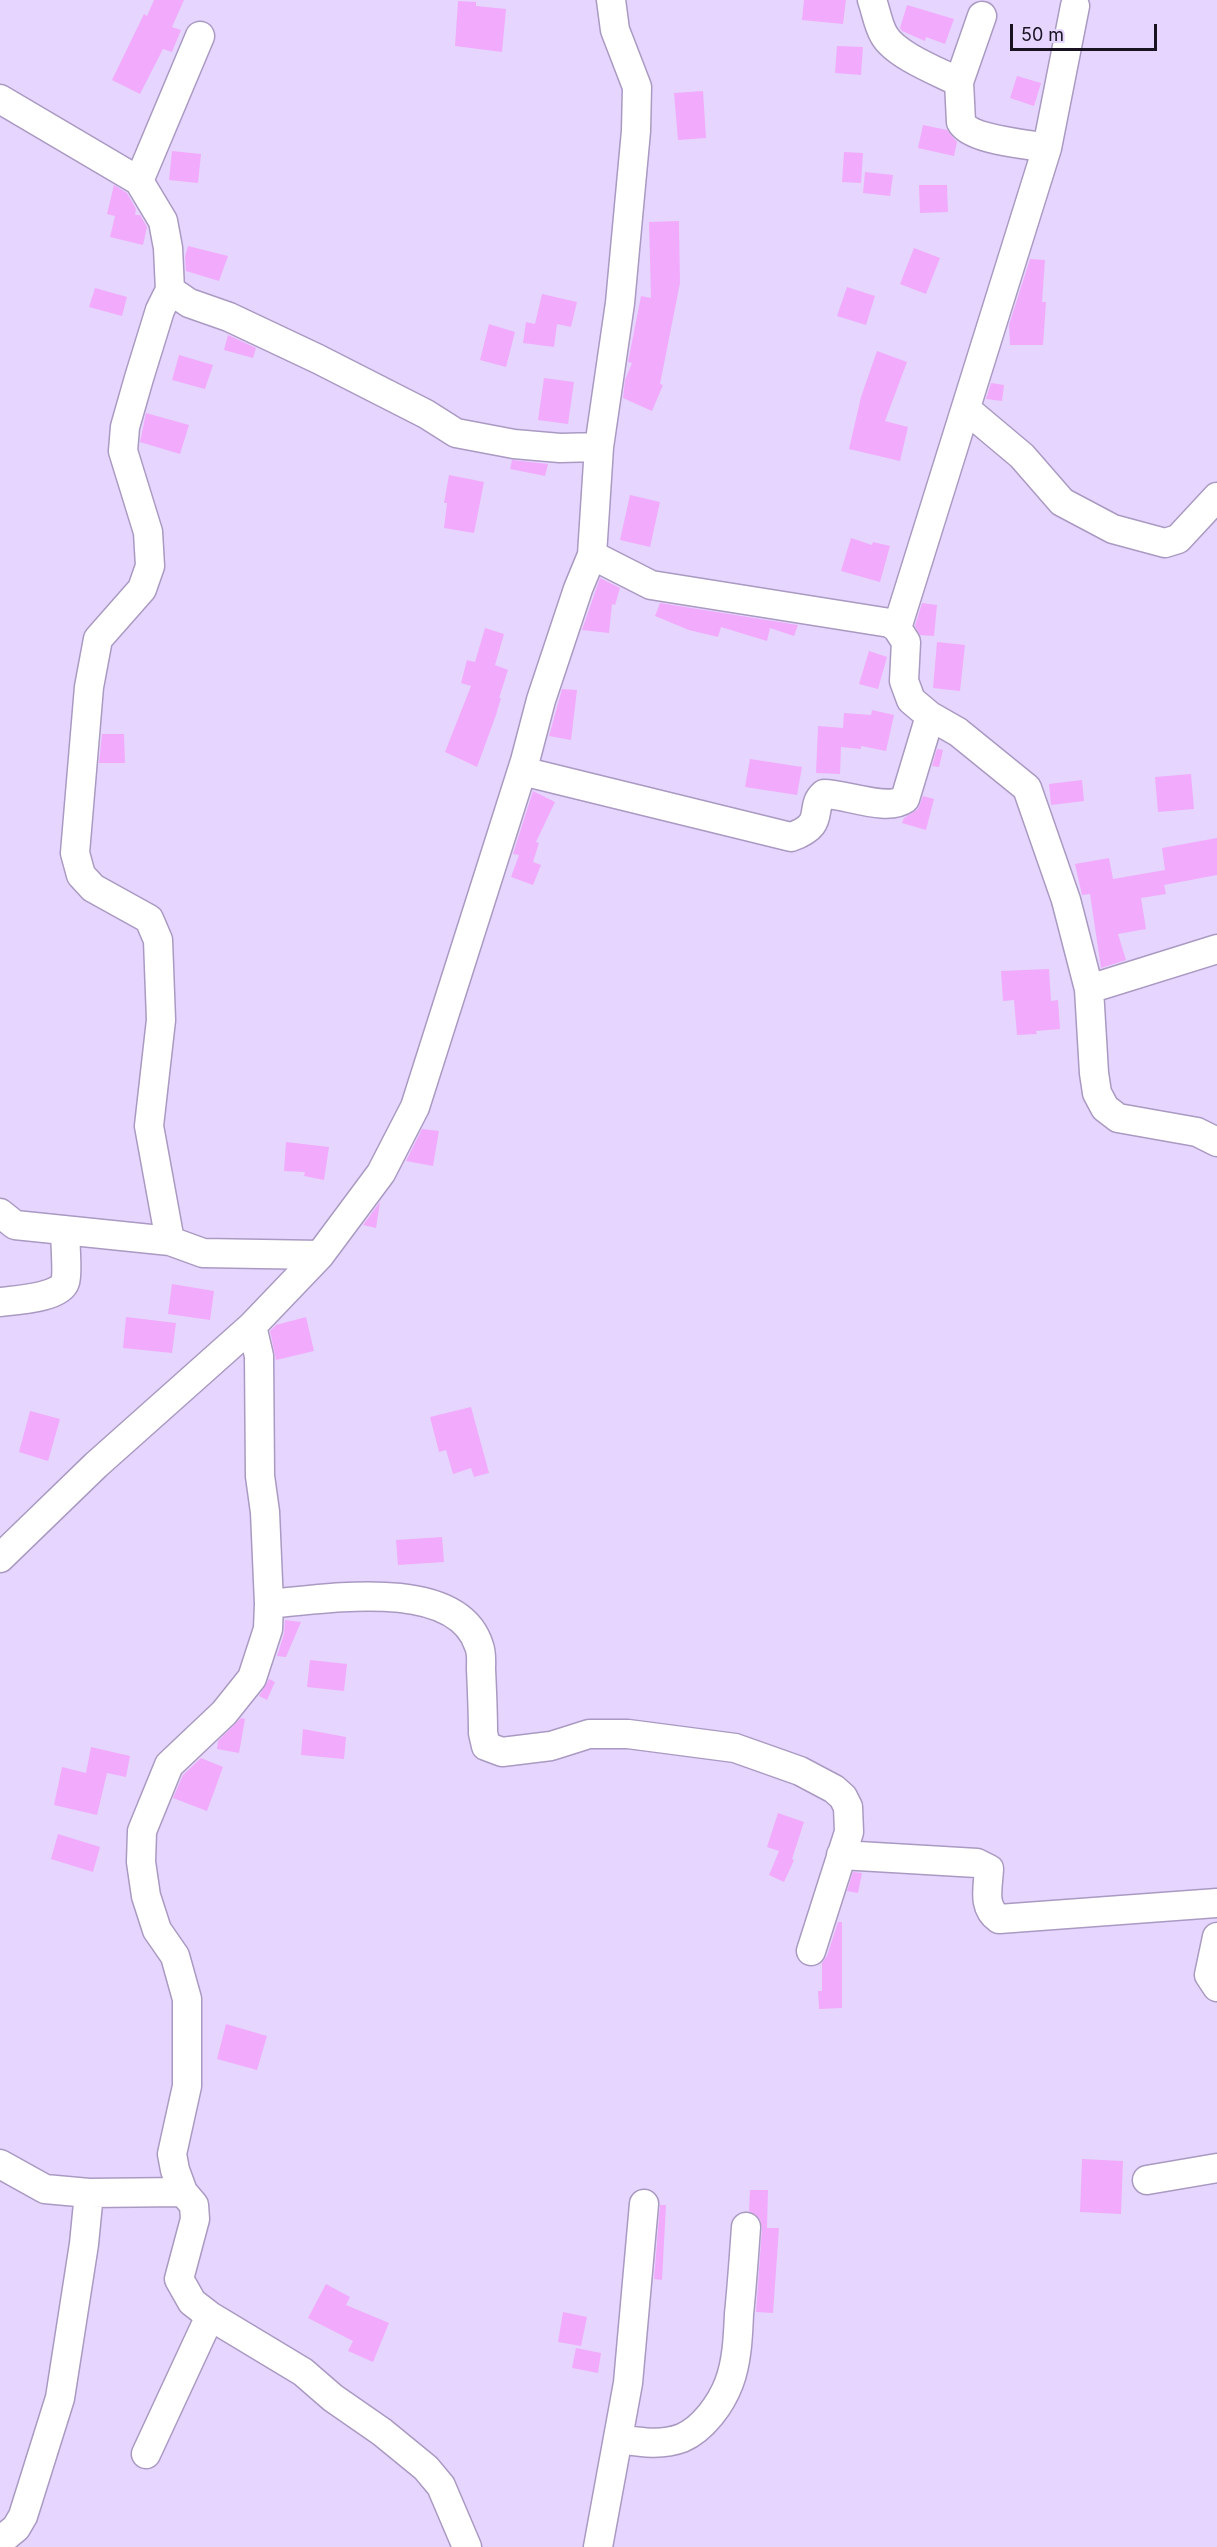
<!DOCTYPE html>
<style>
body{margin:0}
#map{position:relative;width:1217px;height:2547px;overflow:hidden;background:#e5d5ff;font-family:Inter,sans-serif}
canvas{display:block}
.scale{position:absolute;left:1010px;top:24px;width:147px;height:27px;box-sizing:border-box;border:3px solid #181221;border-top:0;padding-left:8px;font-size:18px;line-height:21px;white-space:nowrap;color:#181221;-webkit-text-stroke:4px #e5d5ff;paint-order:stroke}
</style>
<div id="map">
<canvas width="1217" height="2547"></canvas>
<div class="scale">50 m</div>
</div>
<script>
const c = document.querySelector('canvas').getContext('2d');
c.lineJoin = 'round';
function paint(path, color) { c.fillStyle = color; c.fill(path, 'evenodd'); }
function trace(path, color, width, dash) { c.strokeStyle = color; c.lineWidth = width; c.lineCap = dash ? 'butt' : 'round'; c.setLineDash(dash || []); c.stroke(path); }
const building = new Path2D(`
 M154,0H184L172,27L181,30L172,52L163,49L140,94L112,80L144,14L147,16Z
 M804,0H846L843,24L802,20Z
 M458,1L476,2V6L506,9L502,52L455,46Z
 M907,5L954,19L945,44L926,37L925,41L902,31L900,28Z
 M837,46L863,47L861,75L835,73Z
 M1017,76L1041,83L1034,106L1010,98Z
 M703,91L706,138L678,140L674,93Z
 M923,125L947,130L957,142L954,156L918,148Z
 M172,151L201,154L198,183L169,180Z
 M844,152L863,153L861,183L842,182Z
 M865,172L893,175L890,196L863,193Z
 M114,185L127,193L136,209L135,215H140L147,227L143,245L110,237L115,216L107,214Z
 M919,185H947L948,212L920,213Z
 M679,221L680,283L660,384L663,385L652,411L623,398L625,380L632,363L628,362L641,296L651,298L649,222Z
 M188,246L228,256L219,281L186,271L185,257Z
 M914,248L940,258L926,294L900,284Z
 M1030,259L1045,260L1042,302H1046L1043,345H1010L1009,325Z
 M847,287L875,296L866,325L837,316Z
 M95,288L127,297L122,316L89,307Z
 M542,294L577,302L571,327L557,324L554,347L523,343L526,322L535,324Z
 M489,324L515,332L506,367L480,360Z
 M228,335L256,348L253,358L224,350Z
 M877,351L907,362L885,421L908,427L900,461L849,449L861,397Z
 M179,355L213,365L205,389L172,380Z
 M544,378L574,382L568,424L538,420Z
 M991,383L1004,385L1002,401L986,399Z
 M146,413L189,425L180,454L140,442Z
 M512,460L548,464L545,476L510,469Z
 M449,475L484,482L474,533L444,528L447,503H444Z
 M630,495L660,502L650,547L620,540Z
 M851,538L872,545L873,542L890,546L880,582L841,571Z
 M600,578L620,588L615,605L612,604L609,633L582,630Z
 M660,603L798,625L794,636L770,628L767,641L721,627L718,637L689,630L655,616Z
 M922,603L937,605L934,636L920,635L915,626Z
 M485,628L504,634L495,665L508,670L499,698H501L496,715L477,767L445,752L471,686L461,683L467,660L475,662Z
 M937,642L965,645L960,691L933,688Z
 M869,651L887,657L878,689L859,684Z
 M562,689L577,690L571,740L549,736Z
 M872,710L894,715L886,751L861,746V749L841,747L840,774L816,773L818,726L843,728L844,713L871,715Z
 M102,734H124L125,763H99Z
 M937,749L943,750L939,767L932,766Z
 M750,759L802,767L797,795L745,787Z
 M1191,774L1194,809L1158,812L1155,777Z
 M1082,780L1084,801L1051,805L1049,784Z
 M533,791L555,802L536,842L539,843L533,862L541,865L533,885L511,877L519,855L513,854Z
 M923,796L934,799L926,830L902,823L904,818L918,809Z
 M1217,838V875L1164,885L1166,894L1141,898L1146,929L1118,934L1126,960L1101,968L1090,894L1082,895L1075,864L1109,858L1113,879L1165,870L1162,848Z
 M1049,969L1051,1001L1058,1000L1060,1029L1036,1031L1037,1034L1017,1035L1014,1000L1003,1001L1001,971Z
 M422,1129L439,1131L433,1166L406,1161Z
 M286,1142L329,1147L324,1180L304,1176L305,1172L284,1171Z
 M380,1202L376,1228L363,1225Z
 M172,1284L214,1291L210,1320L168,1314Z
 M126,1317L176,1323L172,1353L123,1348Z
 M306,1317L314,1351L276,1360L270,1331L276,1325Z
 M471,1407L489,1473L474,1477L471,1468L453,1474L446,1450L439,1452L430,1417Z
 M30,1411L60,1419L48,1461L19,1452Z
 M442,1537L444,1562L398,1565L396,1540Z
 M285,1620L301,1622L286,1657L277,1656L284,1634Z
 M310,1660L347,1664L344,1691L307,1687Z
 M269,1679L275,1682L267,1700L259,1696Z
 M241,1718L245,1719L239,1753L217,1749L218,1741Z
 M303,1729L346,1737L344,1759L301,1755Z
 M91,1747L130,1756L126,1777L107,1773L97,1815L54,1805L62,1767L86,1773Z
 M201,1758L223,1767L207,1811L173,1798L183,1775Z
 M778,1813L804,1822L792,1859L794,1860L784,1882L769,1875L779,1851L767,1847Z
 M58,1834L100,1847L93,1872L51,1859Z
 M853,1872L862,1873L858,1893L847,1891Z
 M838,1922H842V2008L819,2009L818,1991H822V1963L827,1956Z
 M226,2024L267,2036L257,2070L217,2059Z
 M1082,2159L1123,2161L1121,2214L1080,2212Z
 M750,2190H768L767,2228H779L773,2313L756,2312L762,2228L760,2219L749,2211Z
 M660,2205H666L662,2280L654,2279Z
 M326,2284L350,2297L346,2305L389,2323L373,2362L348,2351L353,2341L308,2318Z
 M563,2312L587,2317L581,2346L558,2342Z
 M576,2348L601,2353L598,2373L572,2368Z`);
const minor = new Path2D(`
 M872,0C876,11 878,25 884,35C895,55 939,72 959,82
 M982,16L959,82L961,122C970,140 1027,144 1047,148
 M0,99L139,181L163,221L168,248L170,290L189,303L229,317L318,359L426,414L456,433L514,444L560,448L599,447
 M139,181L200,36
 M170,290L160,310L139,378L125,427L123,451L148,532L150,566L142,589L98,639L89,687L75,853L81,875L93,888L149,919L158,940L161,1020L149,1126L170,1241
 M966,409L1022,456L1062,502L1113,529L1165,543L1178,539L1217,497
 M592,555L651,585L890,623L897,628L906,642L904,681L911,700L930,716L958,732L1027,788L1066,900L1089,989L1094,1073L1097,1093L1105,1108L1118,1118L1197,1132L1217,1142
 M897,628L1047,148L1075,6
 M522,771L791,837C828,824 808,808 824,794C846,794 887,812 905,799L930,716
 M1089,989L1217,949
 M0,1213L15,1225L170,1241L203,1253L320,1255
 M0,1302C15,1300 60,1298 65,1282C68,1274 65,1241 65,1230
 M0,1558L96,1465L252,1326
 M269,1604C324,1599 457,1576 479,1646C482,1653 481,1662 481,1669C482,1691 483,1712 483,1733L486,1746L502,1752L551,1746L589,1734H628L735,1748L800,1771L834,1789L843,1797L848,1807L849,1832L811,1951
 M841,1855L977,1863L989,1869C988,1888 982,1907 999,1919L1217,1903
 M1217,1937L1209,1975L1217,1987
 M0,2164L45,2189L89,2193L183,2192
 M1147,2180L1217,2168
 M618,2439C639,2442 661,2446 682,2438C703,2429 721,2404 729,2383C737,2362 738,2337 739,2314C742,2285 744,2256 746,2227
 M146,2454L210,2316
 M0,2541L16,2528L23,2516L60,2398L84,2244L89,2193
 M467,2547L441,2486L426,2468L382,2432L333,2398L303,2372L210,2316L192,2302L179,2279L195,2219L194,2205L183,2192L175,2170L172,2154L187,2086V1999L175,1956L157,1930L146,1896L141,1862L142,1831L169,1765L224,1713L252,1678L268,1629L269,1604L265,1512L260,1476L259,1356L252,1326L320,1255L381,1173L415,1107L525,761L541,700L578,589L592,555L599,447L620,303L636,131L637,87L615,30L611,0
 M598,2547L628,2383L644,2204`);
paint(building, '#f2abfc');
trace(minor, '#aa9ac2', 31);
trace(minor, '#fff', 28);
</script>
